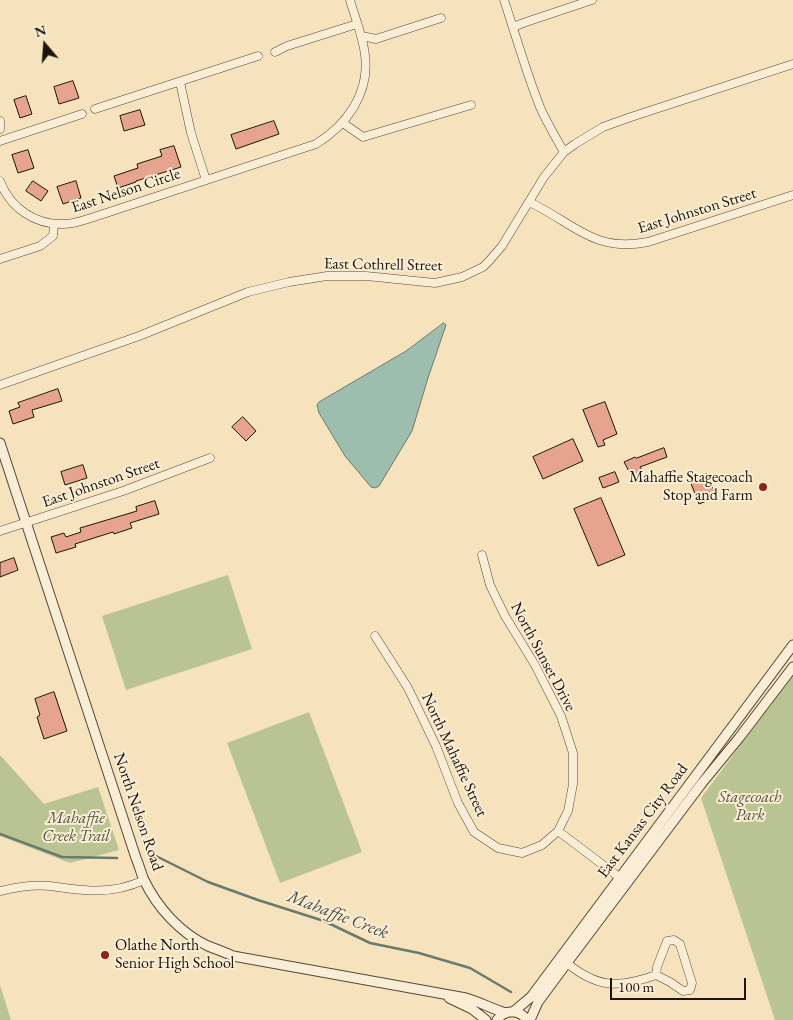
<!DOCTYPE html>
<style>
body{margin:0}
#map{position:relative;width:793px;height:1020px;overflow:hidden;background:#f6e3be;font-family:"EB Garamond",serif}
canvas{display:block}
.north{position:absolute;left:20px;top:20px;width:50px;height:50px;-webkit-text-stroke:4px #f9edd5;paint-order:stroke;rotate:342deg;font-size:14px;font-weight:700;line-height:20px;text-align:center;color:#1d150b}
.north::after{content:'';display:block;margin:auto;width:18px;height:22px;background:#1d150b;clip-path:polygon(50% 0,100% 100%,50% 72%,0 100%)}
.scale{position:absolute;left:610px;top:978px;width:136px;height:22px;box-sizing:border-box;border:2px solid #1d150b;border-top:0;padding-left:6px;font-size:15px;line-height:18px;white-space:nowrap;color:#1d150b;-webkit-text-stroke:4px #f9edd5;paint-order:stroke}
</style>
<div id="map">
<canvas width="793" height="1020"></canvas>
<div class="north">N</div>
<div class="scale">100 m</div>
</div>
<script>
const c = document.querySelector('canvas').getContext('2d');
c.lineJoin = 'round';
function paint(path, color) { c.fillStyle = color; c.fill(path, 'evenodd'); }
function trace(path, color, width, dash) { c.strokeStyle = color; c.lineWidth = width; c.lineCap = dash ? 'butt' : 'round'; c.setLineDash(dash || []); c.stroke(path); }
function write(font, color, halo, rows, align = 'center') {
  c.font = font + ' "EB Garamond",serif'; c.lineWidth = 4; c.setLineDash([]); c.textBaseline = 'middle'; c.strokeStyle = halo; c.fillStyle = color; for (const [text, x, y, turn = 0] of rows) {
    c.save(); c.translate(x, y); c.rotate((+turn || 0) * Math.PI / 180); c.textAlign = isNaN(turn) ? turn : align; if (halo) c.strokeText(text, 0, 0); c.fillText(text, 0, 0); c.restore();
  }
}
const green = new Path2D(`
 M228,575L252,649L126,690L102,616Z
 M793,675V1020H775L701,798Z
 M309,712L362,852L280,883L227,743Z
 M0,755L44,804L98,787L119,850L70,863L0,836Z
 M0,985L11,1020H0Z`);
const water = new Path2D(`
 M444,323L446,325L428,378L412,431L379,486L375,488L371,487L345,456L319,413L317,405L319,402L406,351Z`);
const stream = new Path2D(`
 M0,834L62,857L117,858
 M156,856L208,882L258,900L324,921L370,943L419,953L470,968L511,992`);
const building = new Path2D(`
 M73,81L79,98L59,104L54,87Z
 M26,96L32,114L20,118L14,100Z
 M140,110L145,125L124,131L120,116Z
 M274,121L279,134L236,149L231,135Z
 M174,146L181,167L136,181V182L118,188L114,176L138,168L137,164L162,156L160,150Z
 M28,150L34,168L18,173L12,155Z
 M33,181L48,191L41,201L26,191Z
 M76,181L81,198L63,204L57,187Z
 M58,389L62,401L32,410L34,417L13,424L9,411L20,407L18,403Z
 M605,402L617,434L603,440L605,445L598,447L583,410Z
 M243,417L256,431L246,441L232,427Z
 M573,439L583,461L543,479L533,457Z
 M664,448L667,457L640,467L643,472L632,477L624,462L635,457L636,458Z
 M83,465L87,478L65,485L61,472Z
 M615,472L619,482L603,488L599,478Z
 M707,474L716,497L699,504L690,481Z
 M601,498L625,555L598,566L574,509Z
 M155,501L159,514L130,523L132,528L114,534L113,532L75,544L76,547L56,553L51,537L64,533L66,537L81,532L80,528L137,511L136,507Z
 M14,558L18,570L0,577V563Z
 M54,692L67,731L44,739L37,717L40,715L35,699Z`);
const minor = new Path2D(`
 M504,0C516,36 526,72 540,107C547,123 556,138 564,152
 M513,27L526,22L592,0
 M362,36L376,39L441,18
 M275,52L287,46L357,24
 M180,82L191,133L206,180
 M95,109L258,56
 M0,121V129
 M343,123L363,137L471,105
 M0,141L82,114
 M0,181C10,208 35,225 64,224C73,224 82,221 91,218L316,144C347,125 370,93 365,55C363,36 355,18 350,0
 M529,202C573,222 593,253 648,242L793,195
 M0,259L40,246L53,236L54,224
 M0,385L139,336L248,292L289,282L327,276H366L435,283L462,277L483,267L489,261L502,246L544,177L564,152L575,144L603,127L631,117L793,64
 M0,531L123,491L210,458
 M375,636L408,688L436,746L458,803L474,832L498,848L522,853L542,845L558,831L568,811L573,784V753L561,716L535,665L505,616L490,585L482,555
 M558,831L627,883
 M0,891C17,887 33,884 50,886C61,887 73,890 84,890C105,892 125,889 144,880
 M563,960C596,988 617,989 656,975L670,982L683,991L690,990L692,983L680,944L674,940L667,941L657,967L656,975`);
const tertiary = new Path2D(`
 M0,443L136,858C139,865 141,873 144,880C157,907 180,933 208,946C216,949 224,952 233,956L466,998C480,1002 492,1009 506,1013
 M449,998L472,1009L486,1020
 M513,1012L531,997L793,645
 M497,1020C505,1009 519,1009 527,1020
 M530,1020L538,1002L569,960L702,783L739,738L793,667`);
const markers = [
 [763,487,5,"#8f2418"],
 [105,955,5,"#8f2418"]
];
const streetNames = [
 ["East Nelson Circle",126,191,-18],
 ["East Johnston Street",697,211,-17],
 ["East Cothrell Street",383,265,1],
 ["East Johnston Street",101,483,-19],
 ["North Sunset Drive",543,657,62],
 ["North Mahaffie Street",454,755,65],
 ["North Nelson Road",138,812,71],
 ["East Kansas City Road",643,821,-53]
];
const poiNames = [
 ["Mahaffie Stagecoach",753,478],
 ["Stop and Farm",753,496],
 ["Olathe North",115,946,"left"],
 ["Senior High School",115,964,"left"]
];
const parkNames = [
 ["Stagecoach",750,798],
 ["Park",750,816],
 ["Mahaffie",76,819],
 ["Creek Trail",76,837]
];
const waterNames = [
 ["Mahaffie Creek",338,915,21]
];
paint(green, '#bac493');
paint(water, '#9dbeae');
trace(water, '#6a7a6d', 1);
trace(stream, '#6a7a6d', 2.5);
paint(building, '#e6a38e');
trace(building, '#1d150b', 1);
trace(minor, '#534838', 9);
trace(tertiary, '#534838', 11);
trace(minor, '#f9edd5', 8);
trace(tertiary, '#f9edd5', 9);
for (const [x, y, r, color] of markers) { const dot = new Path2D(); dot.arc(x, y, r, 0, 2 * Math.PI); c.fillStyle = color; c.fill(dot); trace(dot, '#f9edd5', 2); }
write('16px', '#1d150b', '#f9edd5', streetNames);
write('16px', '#1d150b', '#f9edd5', poiNames, 'right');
write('italic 16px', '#54523b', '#f9edd5', parkNames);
write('italic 18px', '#4a5044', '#f9edd5', waterNames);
</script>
